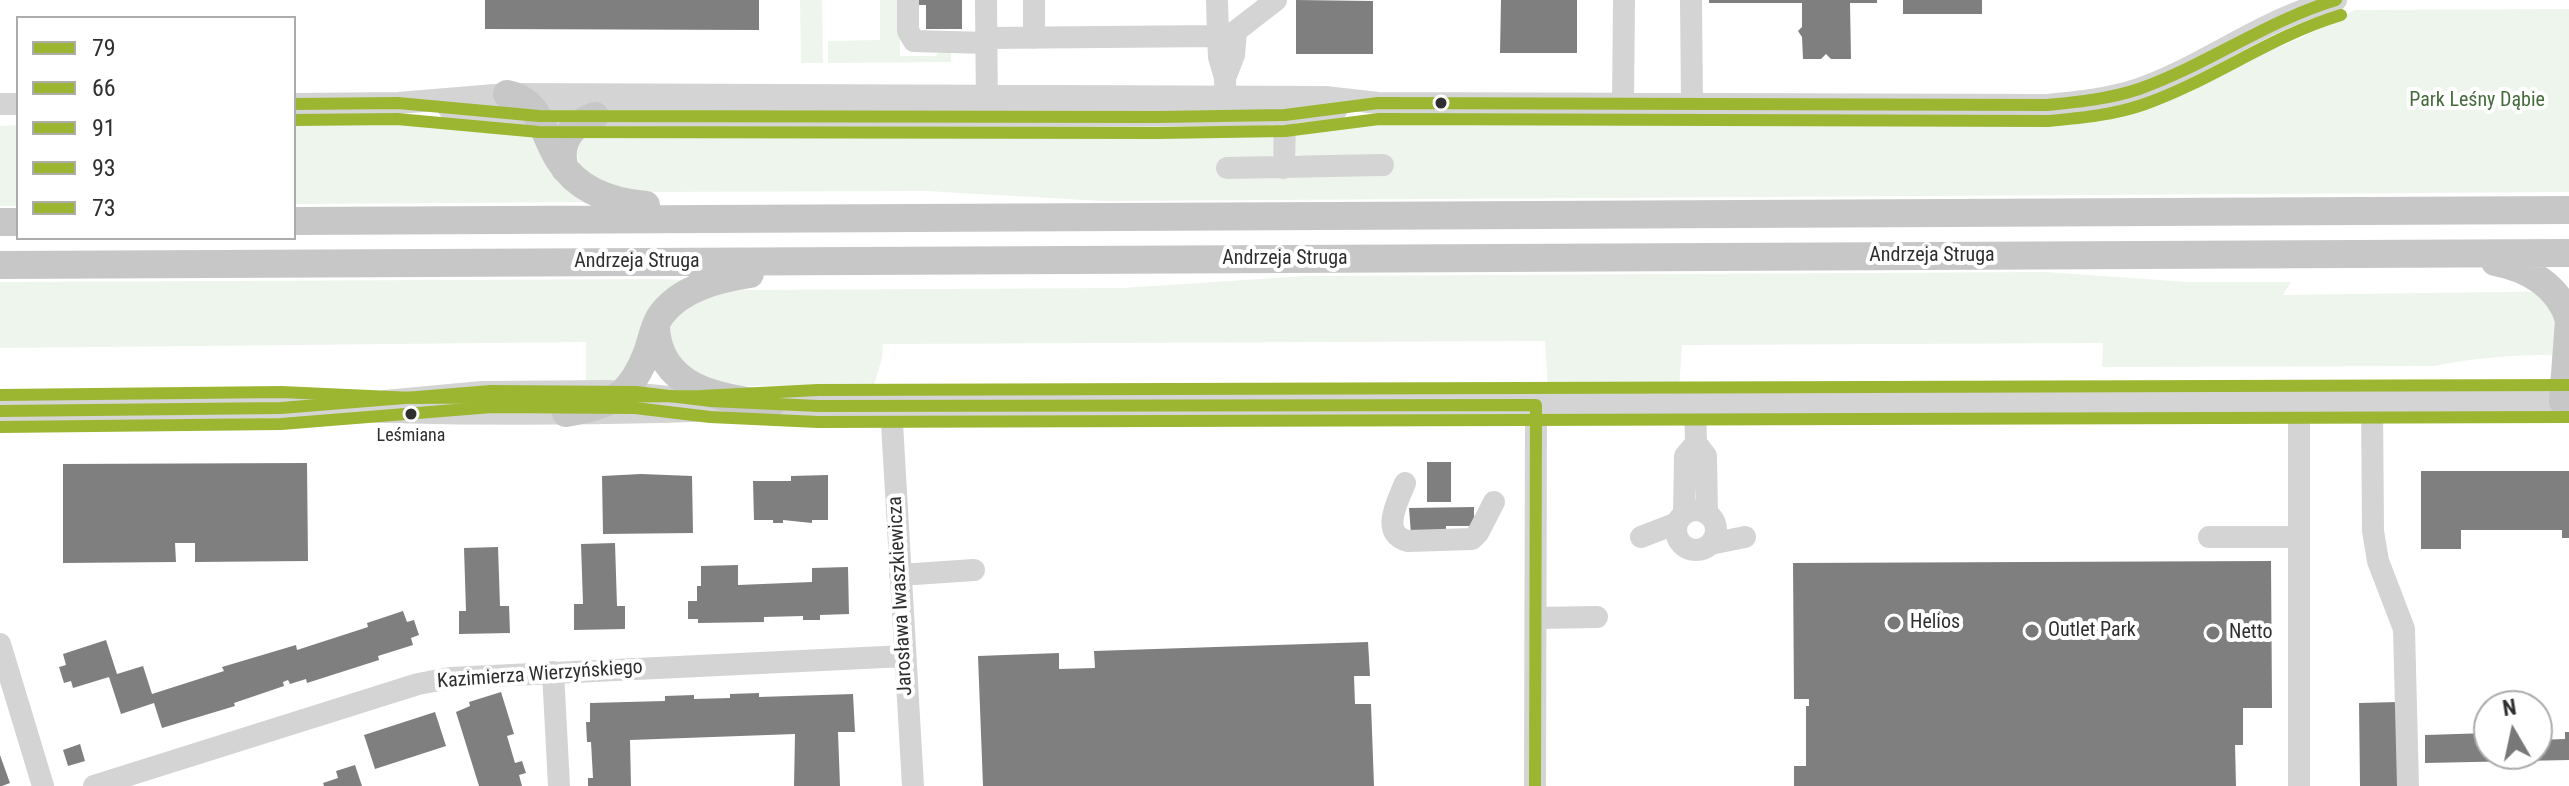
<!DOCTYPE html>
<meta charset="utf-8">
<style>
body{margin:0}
#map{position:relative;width:2569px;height:786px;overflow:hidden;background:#fff;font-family:"Roboto Condensed",sans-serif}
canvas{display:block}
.legend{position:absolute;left:16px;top:16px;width:280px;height:224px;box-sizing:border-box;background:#fff;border:2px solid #acacac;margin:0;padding:10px 14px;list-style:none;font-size:24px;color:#2f2f2f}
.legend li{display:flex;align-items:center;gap:16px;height:40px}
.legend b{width:40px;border:2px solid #acacac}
.north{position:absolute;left:2473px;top:690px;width:80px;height:80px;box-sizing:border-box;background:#fff;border:2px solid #acacac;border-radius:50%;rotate:351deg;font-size:22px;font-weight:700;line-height:32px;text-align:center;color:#2f2f2f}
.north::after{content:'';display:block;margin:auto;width:28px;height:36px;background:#787878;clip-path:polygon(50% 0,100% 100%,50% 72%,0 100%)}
</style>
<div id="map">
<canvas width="2569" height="786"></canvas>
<ul class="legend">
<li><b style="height:10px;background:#9cb631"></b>79</li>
<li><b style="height:10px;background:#9cb631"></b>66</li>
<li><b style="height:10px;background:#9cb631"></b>91</li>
<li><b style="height:10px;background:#9cb631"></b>93</li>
<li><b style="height:10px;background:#9cb631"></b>73</li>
</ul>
<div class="north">N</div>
</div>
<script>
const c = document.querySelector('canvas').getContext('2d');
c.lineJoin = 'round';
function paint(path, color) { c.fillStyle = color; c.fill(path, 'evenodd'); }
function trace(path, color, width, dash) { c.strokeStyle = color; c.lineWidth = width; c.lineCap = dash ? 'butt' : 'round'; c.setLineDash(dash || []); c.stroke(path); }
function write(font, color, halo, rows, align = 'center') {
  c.font = font + ' "Roboto Condensed",sans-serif'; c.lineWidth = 8; c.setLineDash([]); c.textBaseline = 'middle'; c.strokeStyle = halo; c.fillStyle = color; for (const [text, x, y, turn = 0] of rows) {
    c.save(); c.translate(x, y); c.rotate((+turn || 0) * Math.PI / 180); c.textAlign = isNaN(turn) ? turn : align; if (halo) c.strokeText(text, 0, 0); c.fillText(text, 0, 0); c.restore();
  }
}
const green = new Path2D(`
 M800,0H822L823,63H801Z
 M880,0H900V56H936L939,49H951V62L828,63V41L880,40Z
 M2569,9V192L1103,201L926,191L634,192L584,175C567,141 584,131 615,122H1274L1275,154L1227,177L1383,176L1295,154L1294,120L1444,116L1445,121L1567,122L1568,117H1594L1611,125L1934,127L1966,116L2012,118L2087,114L2149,99L2303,37L2355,10Z
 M531,122L584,202L294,204V124Z
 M18,125V206H0V126Z
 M2046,272L2187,282H2291L2283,295L2569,291V355C2523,354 2479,357 2434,366L2102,367L2103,343L1682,345L1679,390L1548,389L1545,341L883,344L882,358L874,385L721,386L685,369L673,353L670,322L684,306L724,291L745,290L1123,288L1306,276Z
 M662,279L683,280L619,382L586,383V342L0,348V282Z`);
const building = new Path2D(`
 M485,0H759V30L485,29Z
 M918,0H962V29H926V5H918Z
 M1296,0L1373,1V54H1296Z
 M1501,0H1577V53H1500Z
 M1709,0H1877V3H1850L1851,59H1831L1826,54L1821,59H1803L1802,37L1798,31L1802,27V3H1709Z
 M1903,0H1982V14H1903Z
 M1427,462H1451V502H1427Z
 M307,463L308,561L195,562V543H175L176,562L63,563V464Z
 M2421,471H2569V538H2562V530H2461V549H2421Z
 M641,474L692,476L693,533L603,534L602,476Z
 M828,475V520H812V523L783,520V523H773V520H754L753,481H791V476Z
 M1474,507V526H1446V533L1411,534L1409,508Z
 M615,543L617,606H625V629L574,630V604H583L581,544Z
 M498,547L500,606H509L510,633L459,634V611H466L464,548Z
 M2271,561L2272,708H2243V745H2235L2236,786H1794V766H1806V706H1809V699H1794L1793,563Z
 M738,565V585L812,582V568L848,567L849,614L820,615V620H803V616L764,617V622L698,623V619H688V601H697V586H701V566Z
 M403,611L407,622L414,620L419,635L411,638L413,645L378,656L379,660L307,683L306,679L290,684L288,680L283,682L284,686L234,703L235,706L162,728L154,703L121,714L109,677L73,688L71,681L64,683L59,667L66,665L63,654L106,640L117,674L143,666L152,694L224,671L222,667L296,645L297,650L368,627L367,623Z
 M1368,642L1370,676H1354L1355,704H1371L1374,786H983L978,656L1059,653V669L1095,668L1094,651Z
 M501,692L514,734L507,736L515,763L522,761L526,773L519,775L522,786H479L456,712L470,706L469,702Z
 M759,693V697L853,694L855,732H838L840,786H794L795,734L630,740L631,786H588V778H593L591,742H587L586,722H590V703L665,701V696L694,695V699L730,698V694Z
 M2398,702V786H2360L2359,703Z
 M435,712L446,746L375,769L364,735Z
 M2565,732H2569V760L2425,763V735L2489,733V754H2537V740L2565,739Z
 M80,744L85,761L68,766L63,750Z
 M0,755L10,783L2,786H0Z
 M355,765L362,786H324L323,783L338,778L336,771Z`);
const minor = new Path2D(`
 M908,0V31L914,41L987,43
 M986,0L987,111
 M1034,0V38
 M1217,0L1218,36
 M1691,0L1692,104
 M987,38L1218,36L1219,57L1225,78L1226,111
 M1225,78L1234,55L1236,31L1276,0
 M1623,103L1624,0
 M0,104H18
 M294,104L398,103L507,94L1325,97L1378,103L2047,105C2078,102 2109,99 2139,89C2207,65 2265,17 2336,0
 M449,109L539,116L834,117L1253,115L1337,109
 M1227,168L1383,165
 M1284,168L1285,115
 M385,401L482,392L609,391L710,401
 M2372,401L2373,531L2378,561L2404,629L2408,786
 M1695,404L1696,443L1706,456L1707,514
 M891,406L913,786
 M281,408C460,417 639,415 818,406L2569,401
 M0,411L295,407
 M1405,483C1398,501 1379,534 1408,541L1472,539L1478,533L1494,502
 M1676 530a20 20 0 1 1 40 0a20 20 0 1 1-40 0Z
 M1684,514L1685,456L1696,443
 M1641,537L1677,523
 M2209,537H2297
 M1710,544L1745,537
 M900,575L974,570
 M1536,618L1597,617
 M0,644L43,786
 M553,672L559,786
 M94,786L418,684L450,678L905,656
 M1535,786L1536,405
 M2299,786V401`);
const major = new Path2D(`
 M507,94C542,101 542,134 559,160C578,191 611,202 646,205
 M565,169C557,143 570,125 595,116
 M294,221L2569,210
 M0,222H18
 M2495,262C2528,268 2559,286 2569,320
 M0,265L2569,253
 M656,325C657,389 721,399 771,404
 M2563,401L2569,320
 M566,413C613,405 631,396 648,350C652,338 654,325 661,315C681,288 718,279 750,274`);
const bus1 = new Path2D(`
 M294,104L398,103L539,116L1158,117L1285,115L1378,103L2047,105C2078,102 2109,99 2139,89C2207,65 2266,21 2336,0`);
const bus2 = new Path2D(`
 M0,411L281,408L491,391L636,392L711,401L818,406L1536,405
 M1535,786L1536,405`);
const bus3 = new Path2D(`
 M294,120L397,119L539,132L1158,133L1285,131L1379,119L2049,121C2081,118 2114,115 2145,104C2213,80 2271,36 2341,15`);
const bus4 = new Path2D(`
 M0,427L281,424L492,407L635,408L710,417L818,422L2569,417`);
const bus5 = new Path2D(`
 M0,395L281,392L414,398L701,396L818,390L2569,385`);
const markers = [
 [1441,103,7,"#2f2f2f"],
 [411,414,7,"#2f2f2f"],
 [1894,623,8,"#787878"],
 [2032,631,8,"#787878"],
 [2213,633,8,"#787878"]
];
const busNames = [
 ["Leśmiana",411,436]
];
const parkNames = [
 ["Park Leśny Dąbie",2477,101]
];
const streetNames = [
 ["Andrzeja Struga",1932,256],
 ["Andrzeja Struga",1285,259],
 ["Andrzeja Struga",637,262],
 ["Jarosława Iwaszkiewicza",901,596,-93],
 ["Kazimierza Wierzyńskiego",540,675,-4]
];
const poiNames = [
 ["Helios",1910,623],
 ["Outlet Park",2048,631],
 ["Netto",2229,633]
];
paint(green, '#eef5ec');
paint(building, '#7f7f7f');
trace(minor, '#d4d4d4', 22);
trace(major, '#c7c7c7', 28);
trace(bus1, '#9cb631', 12);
trace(bus2, '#9cb631', 12);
trace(bus3, '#9cb631', 12);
trace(bus4, '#9cb631', 12);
trace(bus5, '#9cb631', 12);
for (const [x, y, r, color] of markers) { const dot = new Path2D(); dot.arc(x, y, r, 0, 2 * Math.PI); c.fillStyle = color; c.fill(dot); trace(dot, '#fff', 3); }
write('18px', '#2f2f2f', '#fff', busNames);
write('20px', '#446c3b', '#fff', parkNames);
write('20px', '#2f2f2f', '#fff', streetNames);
write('20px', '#2f2f2f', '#fff', poiNames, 'left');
</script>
